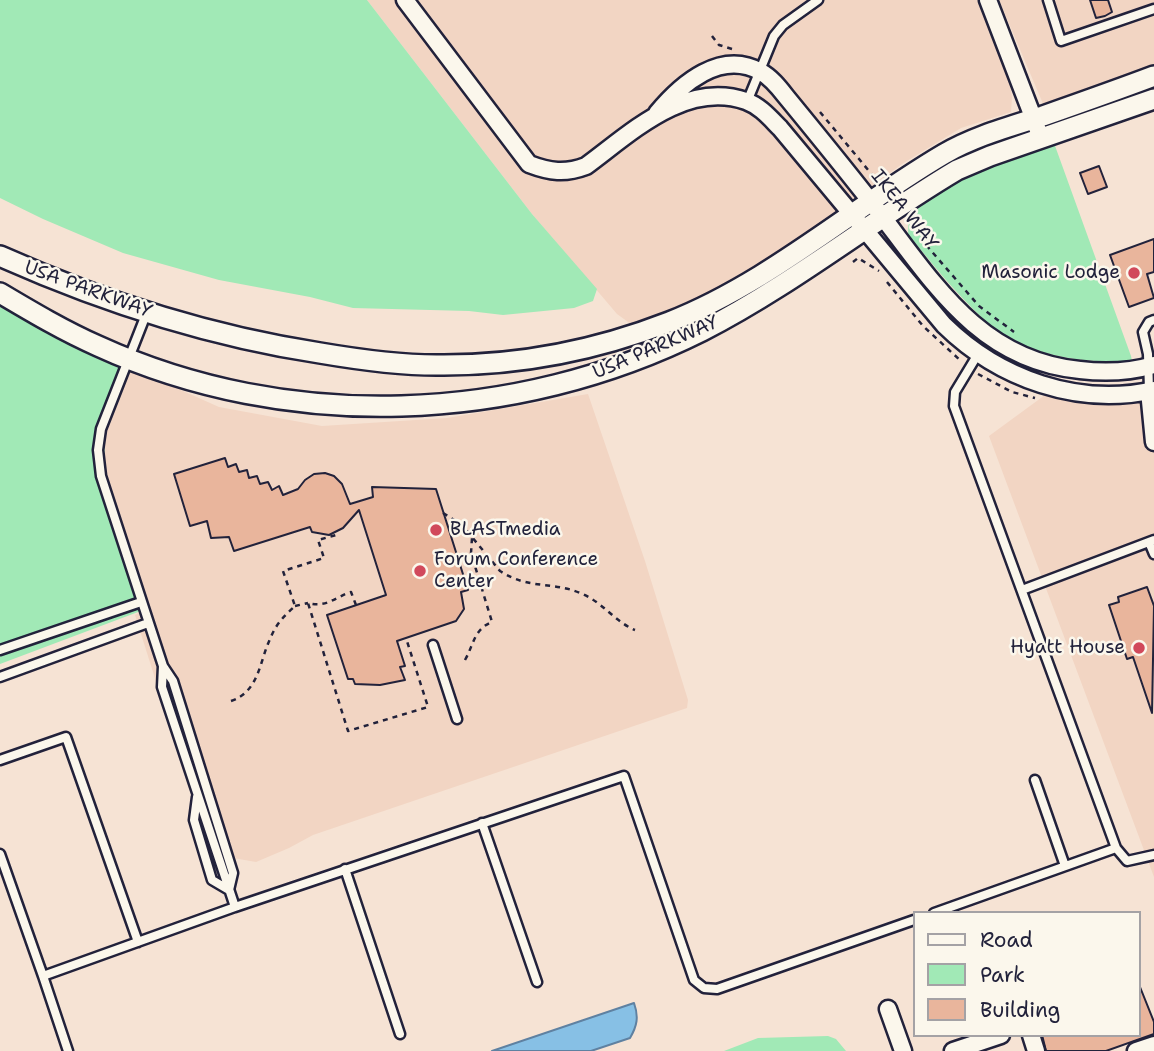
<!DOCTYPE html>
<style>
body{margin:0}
#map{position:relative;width:1154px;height:1051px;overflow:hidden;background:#f6e3d4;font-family:"Shantell Sans",sans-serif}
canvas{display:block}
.legend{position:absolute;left:913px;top:911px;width:228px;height:126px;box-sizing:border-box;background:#fbf7ec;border:2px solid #a4a2a5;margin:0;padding:9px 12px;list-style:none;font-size:21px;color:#22223b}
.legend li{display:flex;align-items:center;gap:14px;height:35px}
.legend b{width:35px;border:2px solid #a4a2a5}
</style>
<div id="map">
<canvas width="1154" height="1051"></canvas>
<ul class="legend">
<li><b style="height:9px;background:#fbf7ec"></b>Road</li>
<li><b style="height:19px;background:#a1e9b6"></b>Park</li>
<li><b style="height:19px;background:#e9b59c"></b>Building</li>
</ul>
</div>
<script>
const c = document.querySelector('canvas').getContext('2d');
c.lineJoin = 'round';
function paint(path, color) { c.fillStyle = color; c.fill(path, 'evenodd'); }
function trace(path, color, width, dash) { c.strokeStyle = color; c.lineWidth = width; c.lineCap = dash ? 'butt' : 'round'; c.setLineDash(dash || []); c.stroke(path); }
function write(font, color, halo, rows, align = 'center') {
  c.font = font + ' "Shantell Sans",sans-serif'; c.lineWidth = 5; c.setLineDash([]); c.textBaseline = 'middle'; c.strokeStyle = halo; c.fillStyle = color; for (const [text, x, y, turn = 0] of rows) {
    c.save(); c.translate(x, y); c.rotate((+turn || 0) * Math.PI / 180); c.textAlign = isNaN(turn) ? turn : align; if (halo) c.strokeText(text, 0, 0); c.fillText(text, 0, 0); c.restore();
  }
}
const built = new Path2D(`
 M367,0H980L1009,79L1012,97L1011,112L961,128L902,164L800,241L719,290L635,327L617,314L532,214Z
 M999,0H1154V67L1044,106Z
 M127,366L219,407L322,426L447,418L588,394L645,561L688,700L687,708L313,835L289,848L256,862L222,856L207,843L135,615L146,609L104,478L105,439L112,407Z
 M1045,395L1081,403L1125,404L1154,399V877L989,436Z`);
const green = new Path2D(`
 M0,0H367L532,214L597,289L593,301L574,308L503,315L469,311L353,308L310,297L219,280L123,253L43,219L0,198Z
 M1054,143L1131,356L1132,361C1092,363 1053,359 1017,343C981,326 933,265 908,234L909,210L968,173Z
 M0,302L127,366L112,407L105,439L104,478L146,609L0,664Z
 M828,1036L836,1039L846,1051H724L758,1038Z`);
const water = new Path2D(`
 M634,1003C639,1017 637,1026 630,1038L591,1051H492Z`);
const building = new Path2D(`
 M1090,0H1108L1112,12L1105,16L1096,18Z
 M1099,166L1107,187L1088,194L1080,173Z
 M1154,239V272L1147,274L1154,298L1129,307L1110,255Z
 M225,458L228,467L236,464L239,472L247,470L249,478L257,476L260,484L268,482L272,490L279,486L283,495L298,489L305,480L314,474L325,473L334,476L342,484L350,504L373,497L372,487L436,489L468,590L461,592L464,609L456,621L397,641L405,666L400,667L405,680L380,685L355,684L353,679H348L327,615L386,595L359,510L343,528L329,535L312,532L310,527L234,551L229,537L211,538L207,521L190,526L174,474Z
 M1147,587L1154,606L1152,713L1133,657L1127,659L1109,605L1119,602L1118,597Z
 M1138,982L1154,1022V1034L1106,1051H1046L1042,1035H1138Z`);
const path = new Path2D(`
 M712,36L719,45L732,49
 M820,112L874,177
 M910,220L927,246L979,306L1014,332
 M853,262L858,258L879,271
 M887,282L923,326L961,361
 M978,374L1012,392L1035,398
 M443,513L462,525L500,571C529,590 552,581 580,593C603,602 615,622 635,630
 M356,605L351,592C335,597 327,608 308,603L348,731L428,707L406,638
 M295,606L308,603
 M465,660C474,644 474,629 492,622L471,553L472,538
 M231,701C260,691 259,661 271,637C276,624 285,615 295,606L283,571L324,558L318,540L336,535L337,532`);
const service = new Path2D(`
 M1048,0L1061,41L1154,9
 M747,102L774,36L783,25L818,0
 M147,312L101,429L98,450L101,476L163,666L173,681L233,873L229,890
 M1149,391L1148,354L1143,332L1149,322L1154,320
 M1149,542L1154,554
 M1022,590L1154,540
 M433,645L457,719
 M0,650L141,602
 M0,677L148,623
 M0,760L66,737L138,942
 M1035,780L1065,866
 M197,797L194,820L212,880L229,890
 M482,823L537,982
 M1116,848L1127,861L1154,855
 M0,854L43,976L235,907L162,687L163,666
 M345,869L400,1034
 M235,907L624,776L694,980L704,988L717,989L914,920
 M934,913L1116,848L954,406L955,392L978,354
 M43,976L68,1051`);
const minor = new Path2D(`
 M405,0L529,164C550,172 565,174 586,166C631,133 685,80 746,101C760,106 770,118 780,128L944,325C999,379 1078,407 1154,390
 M988,0L1041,138
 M657,113C681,84 721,49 761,72C772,78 780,89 788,99C820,138 851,176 882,216C936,287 983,361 1080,370C1105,373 1130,372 1154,365
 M1149,391L1154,442
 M888,1009L903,1051
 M1031,1035L1036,1051
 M953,1051L1001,1035
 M1136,1051L1154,1045`);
const tertiary = new Path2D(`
 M0,256C103,302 209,336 320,353C361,360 403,366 444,365C521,365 597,350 669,322C769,283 852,208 944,154C975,136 1009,127 1043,116C1080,103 1117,90 1154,76
 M0,293C32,312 64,331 98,346C288,433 516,424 702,331C792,285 871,221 957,170L990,156L1154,99`);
const markers = [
 [1134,273,7,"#d1495b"],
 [436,530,7,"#d1495b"],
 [420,571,7,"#d1495b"],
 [1139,648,7,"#d1495b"]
];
const streetNames = [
 ["IKEA WAY",904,210,52],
 ["USA PARKWAY",88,290,20],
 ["USA PARKWAY",656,348,-23]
];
const poiNames = [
 ["Masonic Lodge",1120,273],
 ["BLASTmedia",450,530,"left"],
 ["Forum Conference",434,560,"left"],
 ["Center",434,582,"left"],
 ["Hyatt House",1125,648]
];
paint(built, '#f2d5c3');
paint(green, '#a1e9b6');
paint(water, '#87c0e5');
trace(water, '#5f81a1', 2);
paint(building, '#e9b59c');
trace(building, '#22223b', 2);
trace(service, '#22223b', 13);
trace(minor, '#22223b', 21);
trace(tertiary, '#22223b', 24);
trace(path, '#22223b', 2.5, [5, 5]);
trace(service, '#fbf7ec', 8);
trace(minor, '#fbf7ec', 16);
trace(tertiary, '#fbf7ec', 19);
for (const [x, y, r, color] of markers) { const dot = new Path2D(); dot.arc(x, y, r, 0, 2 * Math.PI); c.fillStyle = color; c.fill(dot); trace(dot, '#fbf7ec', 2.5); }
write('19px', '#22223b', '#fbf7ec', streetNames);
write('19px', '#22223b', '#fbf7ec', poiNames, 'right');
</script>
